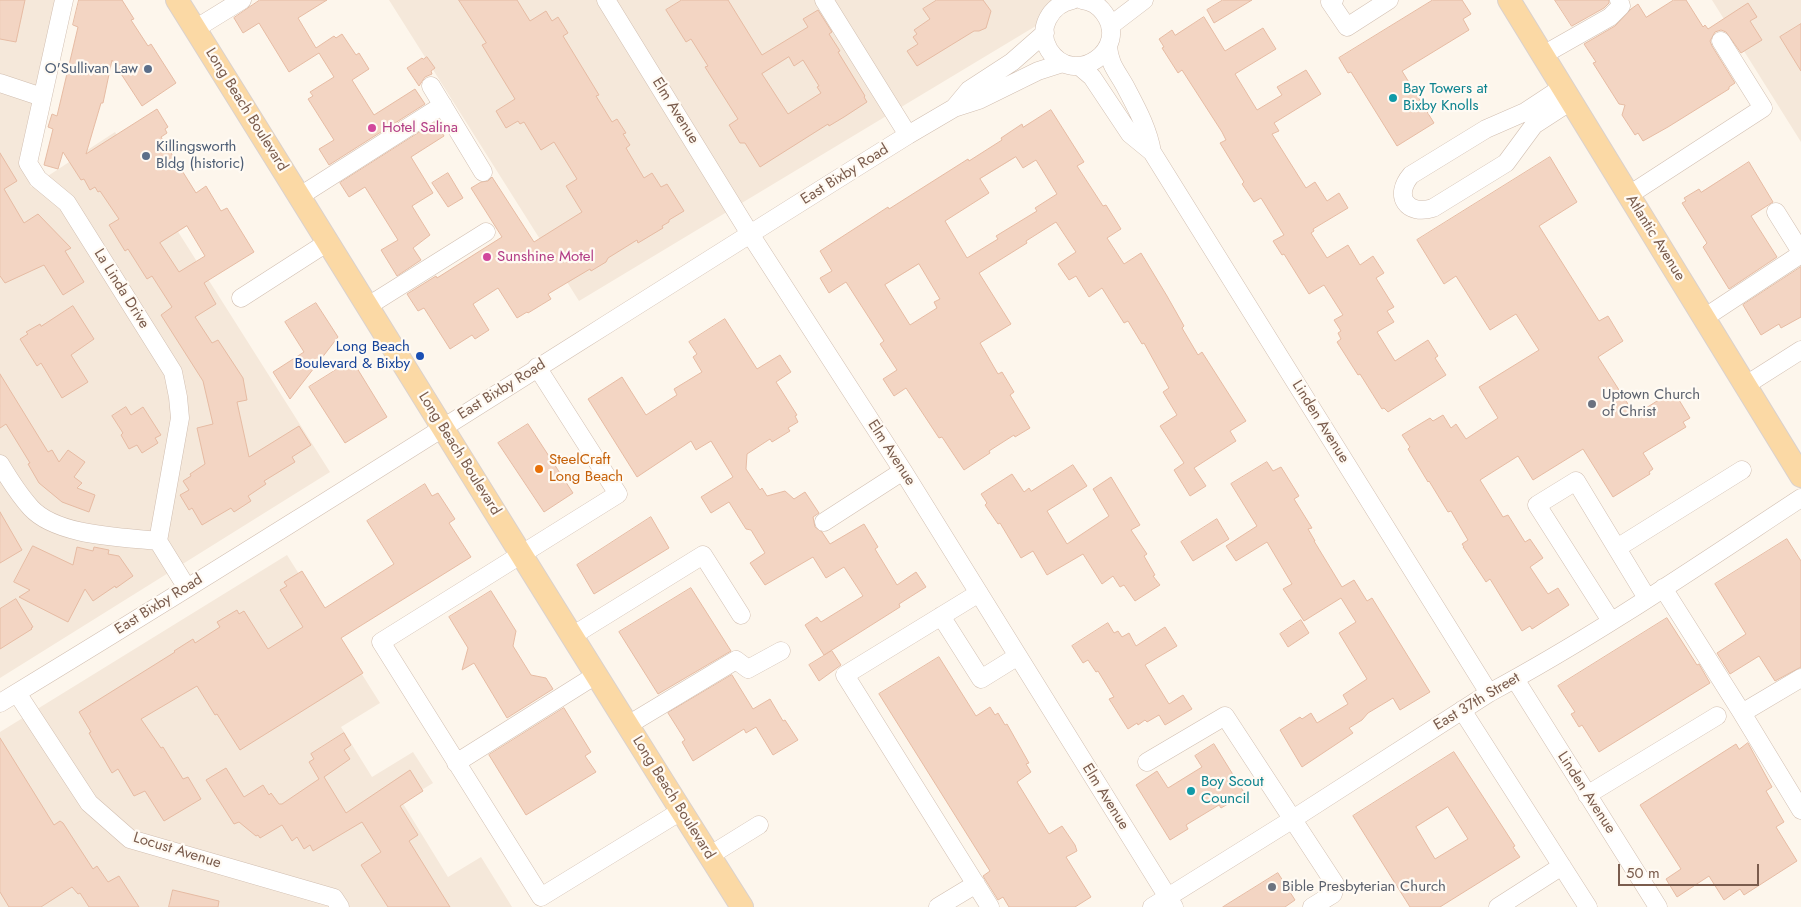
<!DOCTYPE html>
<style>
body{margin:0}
#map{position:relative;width:1801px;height:907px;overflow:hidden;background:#fdf6ec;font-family:Jost,sans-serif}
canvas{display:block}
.scale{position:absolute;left:1618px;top:864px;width:141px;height:22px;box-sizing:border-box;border:2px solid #7a5c4d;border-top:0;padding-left:6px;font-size:15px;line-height:18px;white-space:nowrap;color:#7a5c4d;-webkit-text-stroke:4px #fffaf3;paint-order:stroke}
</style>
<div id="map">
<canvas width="1801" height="907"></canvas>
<div class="scale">50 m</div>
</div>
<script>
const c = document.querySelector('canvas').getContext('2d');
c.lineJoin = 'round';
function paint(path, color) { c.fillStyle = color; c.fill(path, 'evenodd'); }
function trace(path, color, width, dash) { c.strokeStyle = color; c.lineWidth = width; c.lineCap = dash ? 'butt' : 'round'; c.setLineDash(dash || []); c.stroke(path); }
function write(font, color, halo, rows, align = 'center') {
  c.font = font + ' Jost,sans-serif'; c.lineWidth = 4.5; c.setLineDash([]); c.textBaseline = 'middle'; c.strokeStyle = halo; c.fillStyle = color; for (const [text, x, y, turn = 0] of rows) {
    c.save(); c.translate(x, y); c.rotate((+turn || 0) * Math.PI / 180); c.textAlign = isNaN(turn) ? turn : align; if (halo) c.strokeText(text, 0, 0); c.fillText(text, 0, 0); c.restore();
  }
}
const residential = new Path2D(`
 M0,0H56L21,161L31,187L115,132L330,472L0,678Z
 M389,0H1079L579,301Z
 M1712,0H1801V142Z
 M287,555L380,703L341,727L372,777L413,752L433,783L402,802L448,877L481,857L512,907H0V732Z`);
const building = new Path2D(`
 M0,0H25L16,42L0,39Z
 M79,0H122L134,19L131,20L148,46L151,44L176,83L142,106L112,60L103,103H101L86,154L157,109L168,127L165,129L167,133L161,137L196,193L206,186L221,211L227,208L254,252L204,283L216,304L195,317L212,343L218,340L243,378L247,400L237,402L249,457L299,426L311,445L292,457L295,462L264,481L266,484L248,496L251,501L234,512L231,508L202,525L192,508L189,510L180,495L189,490L183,481L191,476L190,474L205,464L197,428L213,424L203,381L161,315L172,307L152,276L147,279L128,249L125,251L109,225L119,219L100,191L98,192L95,187L90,190L84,179L81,180L63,152L58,169L44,165L53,129L48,127L52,114L57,116L78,27L73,25ZM187,226L205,256L179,272L160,243Z
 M260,0H327L298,18L316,48L334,36L336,38L342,34L356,55L359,53L369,69L352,80L374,115L415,89L425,104L329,165L319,149L334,140L308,99L313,96L310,92L334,77L319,53L289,72L259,23L243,33L234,18Z
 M459,0H517L530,21L546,11L552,21L558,17L568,33L563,36L599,95L596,96L612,122L617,119L626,133L623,134L630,145L626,148L644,178L652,173L661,187L667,184L684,211L669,220V222L662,226L663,228L638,243L637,240L608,258L606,262L591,271L590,269L548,294L551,299L528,313L527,312L517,318L498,288L473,304L489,330L475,339L472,335L450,349L424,308L418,311L407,294L436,276L437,278L502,237L471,188L481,182L488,181L492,177L534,242L582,212L566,186L577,179L554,142L541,150L524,122L520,124L518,121L506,128L496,111L515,99L482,45L486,43Z
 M682,0H728L762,55L808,27L803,19L818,10L832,32L829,34L840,51L838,52L865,96L864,97L867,102L844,117L829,126L828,124L760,167L745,143H740L729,125L738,119L705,67L708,66L691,39L686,42L666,10ZM789,57L794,66L803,60L819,86L817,87L821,93L788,114L762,74Z
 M937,0H983L991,11L986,28L979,31H974L917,66L907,51L918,44L913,37L917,34L914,30L930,19L923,9Z
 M1223,0H1252L1214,23L1207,10Z
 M1433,0H1462L1471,14L1463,19L1469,30L1402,71L1434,123L1397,146L1351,72L1348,73L1339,58Z
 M1555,0H1609V3L1604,8L1572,26Z
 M1674,0H1686L1703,27L1705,25L1708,29L1748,3L1757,17L1750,21L1762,40L1741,53L1726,32L1721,30L1715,32L1710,41L1712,46L1735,83L1729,87V89L1668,127L1643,141L1638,133L1635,135L1622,115L1625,105L1619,104L1593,63L1596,62L1584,44L1615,26L1631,9L1638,4L1646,17Z
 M1204,17L1225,51L1263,28L1276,49L1235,74L1257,110L1282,95L1277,87L1306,70L1321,94L1274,123L1279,131L1272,134L1306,188L1315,182L1327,201L1339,193L1348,208L1313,229L1314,231L1311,233L1327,258L1348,245L1360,265L1373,256L1384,273L1376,278L1394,307L1387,311L1394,322L1377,332L1395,361L1428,340L1438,356L1435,358L1446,375L1388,412L1384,408L1382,409L1360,374L1358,375L1337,342L1341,339L1338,333L1341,331L1334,320L1343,315L1324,285L1309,294L1284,254L1282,255L1273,241L1284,235L1261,198L1254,202L1242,184L1244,182L1220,143L1226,140L1222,132L1182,70L1178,73L1162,48L1164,47L1159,39L1172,30L1175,35Z
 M1801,24V71L1780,37Z
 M427,57L435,68L431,71L432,74L425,77L419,86L407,68L422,58L423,59Z
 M1051,110L1084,162L1077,166L1103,206L1106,205L1121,229L1107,238L1124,264L1141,253L1167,296L1184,326L1182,328L1198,355L1202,352L1246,421L1230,431L1236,441L1194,468L1206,486L1190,496L1174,470L1184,463L1160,426L1177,415L1163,392L1169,388L1144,343L1142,344L1128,321L1124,323L1102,288L1089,297L1076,276L1069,280L1058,264L1076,252L1056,222L1026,241L1027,243L979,273L1011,324L980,343L998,374L1002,372L1014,392L1010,395L1030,428L1015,437L1014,435L989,451L990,453L964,470L942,437L939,438L906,388L894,396L883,379L897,370L880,344L884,341L846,282L829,293L820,278L832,271L820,251L888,207L889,209L968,159L969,161L1002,140L1001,138L1022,124L1023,127ZM1016,157L1023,168L1036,160L1057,194L1035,208L1037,211L996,236L998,239L967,258L945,221L989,193L980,179ZM919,264L940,299L934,302L937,308L910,325L885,285Z
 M436,122L444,136L411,157L433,193L412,206L430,235L413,248L421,260L397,276L381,250L398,240L365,187L349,197L340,183Z
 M0,153L17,181L4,189L24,223L38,214L71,248L65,251L84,282L63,295L44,265L5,283L0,276Z
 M1550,157L1577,202L1539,226L1599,321L1608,316L1623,341L1598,357L1635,415L1668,394L1670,399L1676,395L1690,418L1683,422L1686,427L1643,453L1653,469L1649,472L1650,474L1613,497L1583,449L1533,480L1518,456L1480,480L1503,517L1508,515L1525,542L1530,539L1543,558L1530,567L1548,594L1558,588L1569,605L1532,629L1530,626L1522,631L1490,579L1486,582L1463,547H1464L1462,544L1468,540L1451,511L1448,512L1429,481L1428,482L1408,449L1410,447L1402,435L1430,418L1433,421L1443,415L1451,428L1456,424L1466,439L1498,418L1479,387L1539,350L1516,314L1490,330L1456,276L1444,284L1417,240Z
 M1749,162L1773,202L1751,216L1777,257L1729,289L1703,247L1707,243L1682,203L1686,201L1684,198L1699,189L1701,192Z
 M448,173L463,198L448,207L432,183Z
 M1801,267V317L1781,328L1779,324L1761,335L1743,305Z
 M316,303L338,337L290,399L273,372L304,352L285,322Z
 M73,306L94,339L71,355L88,382L62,398L41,363L37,366L20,339L28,334L26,332L40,324L41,326Z
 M725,319L757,369L780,355L791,372L776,382L797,415L795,416L798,422L788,428L790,431L772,442L770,439L747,454L746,469L760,490L762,488L767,496L785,491L794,499L805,492L819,513L813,517L815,527L822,532L830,544L864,524L878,547L875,549L897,585L916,572L926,587L899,604L900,607L824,655L805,625L817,617L821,622L863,596L844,567L826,578L813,557L765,585L750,563L765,553L751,530L746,529L729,502L711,513L701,497L733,477L711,441L696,450L691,441L637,477L588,399L622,377L646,415L677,395L674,389L702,372L693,357L697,354L689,342Z
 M352,360L387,417L345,443L309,387Z
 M0,374L48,452L52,450L59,462L68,450L85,462L74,477L82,483L77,488L95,495L89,512L62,502L39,483L28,464L30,463L6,424L0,428Z
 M126,407L131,415L143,407L161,435L155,438L158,443L142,453L137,445L129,449L121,435L123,433L112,416Z
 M528,424L573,493L544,512L498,443Z
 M1267,462L1273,471L1281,467L1299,496L1294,499L1312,528L1308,529L1315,541H1314L1342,587L1354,580L1367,601L1372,598L1430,692L1400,710L1393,698L1368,713L1362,720L1349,728L1353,733L1302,767L1280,730L1300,717L1302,719L1311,713L1317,723L1348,704L1343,695L1367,679L1339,633L1356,622L1341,598L1304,621L1283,589L1292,584L1267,542L1236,561L1226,546L1257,526L1231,484Z
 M1073,465L1087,486L1047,511L1067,544L1109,516L1093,489L1111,477L1140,525L1131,530L1147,554L1144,556L1155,575L1153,576L1160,585L1135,601L1124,585L1120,587L1113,576L1102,584L1083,554L1047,575L1033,551L1021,558L1000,523L998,524L985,505L987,503L981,494L1012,474L1024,492L1029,488L1031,491Z
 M425,484L432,496L438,493L455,519L449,523L471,557L341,638L363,673L240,750L217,714L215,715L197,686L141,719L161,748L163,747L183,779L188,777L201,799L164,821L145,791L134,796L118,769L112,773L89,733L91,732L79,712L175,652L174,651L193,639L195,643L220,627L217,622L237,610L239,614L244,611L268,649L303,627L280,590L287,586L284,582L302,571L325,608L394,564L367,521Z
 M0,512L22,550L0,563Z
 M651,517L669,548L594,594L577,565Z
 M1217,519L1229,539L1193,561L1181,542Z
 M1787,539L1801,561V667L1775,681L1759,656L1730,674L1717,653L1746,634L1715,584Z
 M33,546L73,565L77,547L93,551L94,547L109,550L108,554L119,556L133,576L116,588L115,586L93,601L85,589L68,622L19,597L30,590L14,582Z
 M691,588L731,651L658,694L619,632Z
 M491,591L516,631L513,646L531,675L546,678L553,689L507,718L474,663L462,670L468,648L449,617Z
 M16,599L33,627L31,628L32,629L0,649V609Z
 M1667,618L1697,665L1699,664L1710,683L1599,752L1582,725L1579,727L1571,714L1575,712L1558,686Z
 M1301,620L1309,633L1288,647L1280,634Z
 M1108,623L1114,633L1118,631L1122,637L1129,633L1136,646L1165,627L1177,646L1145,665L1169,704L1183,695L1192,709L1165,725L1159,715L1147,722L1145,720L1138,725L1137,723L1128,729L1109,699L1114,697L1098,671L1096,672L1088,660L1083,663L1072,646Z
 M832,651L841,665L819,681L809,665Z
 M939,657L976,716L990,707L995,715L998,713L1005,725L1007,724L1029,763L1026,764L1031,772L1017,782L1049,834L1062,826L1075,845L1077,851L1066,857L1091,897L1075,907H1009L1003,897L998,900L983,876L990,871L879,694Z
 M732,675L753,709L770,699L783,721L785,720L798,740L773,755L756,727L746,733L744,729L693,761L682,742L685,740L668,713Z
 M564,708L591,752L585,756L596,772L526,815L489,755Z
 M344,733L351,745L344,750L350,759L324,777L346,813L410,770L423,791L400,806L418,835L409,841L450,907H388L361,865L381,852L362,822L313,851L310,845L304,849L297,837L292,841L282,825L260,838L258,835L256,836L239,822L234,824L206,780L226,768L244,797L263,785L269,795L271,793L279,804H282L319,779L309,762L314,759L311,754Z
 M0,738L54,825L60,821L63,823L93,869L97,866L108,882L119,876L139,907H89L80,893L78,894L72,887L41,907H9L0,892Z
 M1748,743L1772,787L1766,791L1784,822L1776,827L1797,861L1744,895L1740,889L1724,900L1709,876L1677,897L1666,879L1681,869L1640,805L1736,744L1739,749Z
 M1214,744L1245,794L1221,808L1219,805L1186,825L1188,829L1170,840L1136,785L1157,771L1168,788L1202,767L1195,756Z
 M1454,752L1515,846L1513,847L1520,857L1440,907H1410L1353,816ZM1448,807L1468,839L1435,859L1416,827Z
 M1278,873L1295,900L1285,907H1223Z
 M173,890L219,901L218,907H169Z`);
const minor = new Path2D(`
 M64,0L28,163L38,179L67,203L173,372L178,397L180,418L158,541L187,588
 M606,0L750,234L903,471L1174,907
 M824,0L908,135
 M1073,0C1051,4 1036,29 1049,50C1074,89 1131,49 1104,13C1099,6 1091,1 1082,0
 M1334,0L1330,2L1347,27L1389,0
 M1110,26L1144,0
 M195,29L242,0
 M1543,55L1610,17L1621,6L1619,0
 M1079,66L1092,77L1130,134L1152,152C1148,128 1136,107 1125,86C1116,70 1110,65 1108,47
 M0,83L42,97
 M431,86L483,172
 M1563,87L1525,112L1486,129L1411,175C1393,196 1407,216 1433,208L1506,163L1534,125L1571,101
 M954,108L969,90L1012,62L1045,33
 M1152,152L1489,693
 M1629,195L1763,108L1721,41
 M300,196L443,105
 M1776,212L1801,252
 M241,298L328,242
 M368,306L486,232
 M1704,318L1801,254
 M537,367L618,494L381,642L541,897L681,811
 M1746,385L1801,350
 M0,464C9,479 19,495 31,508C57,536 121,537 158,541
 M824,522L903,471
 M1617,548L1742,470
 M1663,588L1742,713L1801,678
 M979,593L845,675L990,907
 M941,616L981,679L1018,656
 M1611,621L1537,505L1576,481L1647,598
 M572,636L703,555L741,615
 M1515,679L1658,907
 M17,693L89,803L130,839L334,898L340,907
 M0,703C305,518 605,324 908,135L954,108L979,100L1038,71L1063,63
 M1462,710L1588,907
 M1742,713L1801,810
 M628,725L736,660L748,669L781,651
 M1147,762L1225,716L1335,884L1333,894L1312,907
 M456,763L596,675
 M1587,795L1717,716
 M709,856L759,825
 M938,907L976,884
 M1152,907L1293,819L1489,693C1597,635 1699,565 1801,498
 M1498,907L1562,866`);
const major = new Path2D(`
 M177,0C366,302 551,606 742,907
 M1509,0L1801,476`);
const markers = [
 [148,69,5,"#5c6f8a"],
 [1393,98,5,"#0f9aa8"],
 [372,128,5,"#d1479c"],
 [146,156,5,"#5c6f8a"],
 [487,257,5,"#d1479c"],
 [420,356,5,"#1a4fb4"],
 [1592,404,5,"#6b7280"],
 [539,469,5,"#e8710a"],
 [1191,791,5,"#0f9aa8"],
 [1272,887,5,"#6b7280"]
];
const serviceNames = [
 ["O'Sullivan Law",138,69],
 ["Killingsworth",156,147,"left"],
 ["Bldg (historic)",156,164,"left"]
];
const cultureNames = [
 ["Bay Towers at",1403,89],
 ["Bixby Knolls",1403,106],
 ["Boy Scout",1201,782],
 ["Council",1201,799]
];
const streetNames = [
 ["Long Beach Boulevard",246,110,58],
 ["Elm Avenue",675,111,58],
 ["East Bixby Road",845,175,-32],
 ["Atlantic Avenue",1655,238,58],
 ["La Linda Drive",121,289,58],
 ["East Bixby Road",502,390,-32],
 ["Linden Avenue",1320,422,58],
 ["Elm Avenue",891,453,57],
 ["Long Beach Boulevard",459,454,58],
 ["East Bixby Road",159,605,-32],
 ["East 37th Street",1477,702,-31],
 ["Linden Avenue",1586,793,57],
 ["Elm Avenue",1105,797,58],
 ["Long Beach Boulevard",673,798,58],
 ["Locust Avenue",177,851,17]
];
const hotelNames = [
 ["Hotel Salina",382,128],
 ["Sunshine Motel",497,257]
];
const transitNames = [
 ["Long Beach",410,347],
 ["Boulevard & Bixby",410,364]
];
const worshipNames = [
 ["Uptown Church",1602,395],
 ["of Christ",1602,412],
 ["Bible Presbyterian Church",1282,887]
];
const foodNames = [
 ["SteelCraft",549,460],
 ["Long Beach",549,477]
];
paint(residential, '#f5e8da');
paint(building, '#f3d5c3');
trace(building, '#e6bba3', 1);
trace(minor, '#d1beb0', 19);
trace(major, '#dad1cd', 24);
trace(minor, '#fff', 18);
trace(major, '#fbd9a5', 22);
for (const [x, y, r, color] of markers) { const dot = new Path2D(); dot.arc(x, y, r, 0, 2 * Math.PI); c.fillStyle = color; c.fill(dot); trace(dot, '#fffaf3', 2); }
write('15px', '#4e5e75', '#fffaf3', serviceNames, 'right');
write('15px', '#0d838f', '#fffaf3', cultureNames, 'left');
write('15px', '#7a5c4d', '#fffaf3', streetNames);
write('15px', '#b23c85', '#fffaf3', hotelNames, 'left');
write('15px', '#164399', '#fffaf3', transitNames, 'right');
write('15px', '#5b616d', '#fffaf3', worshipNames, 'left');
write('15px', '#c56008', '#fffaf3', foodNames, 'left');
</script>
